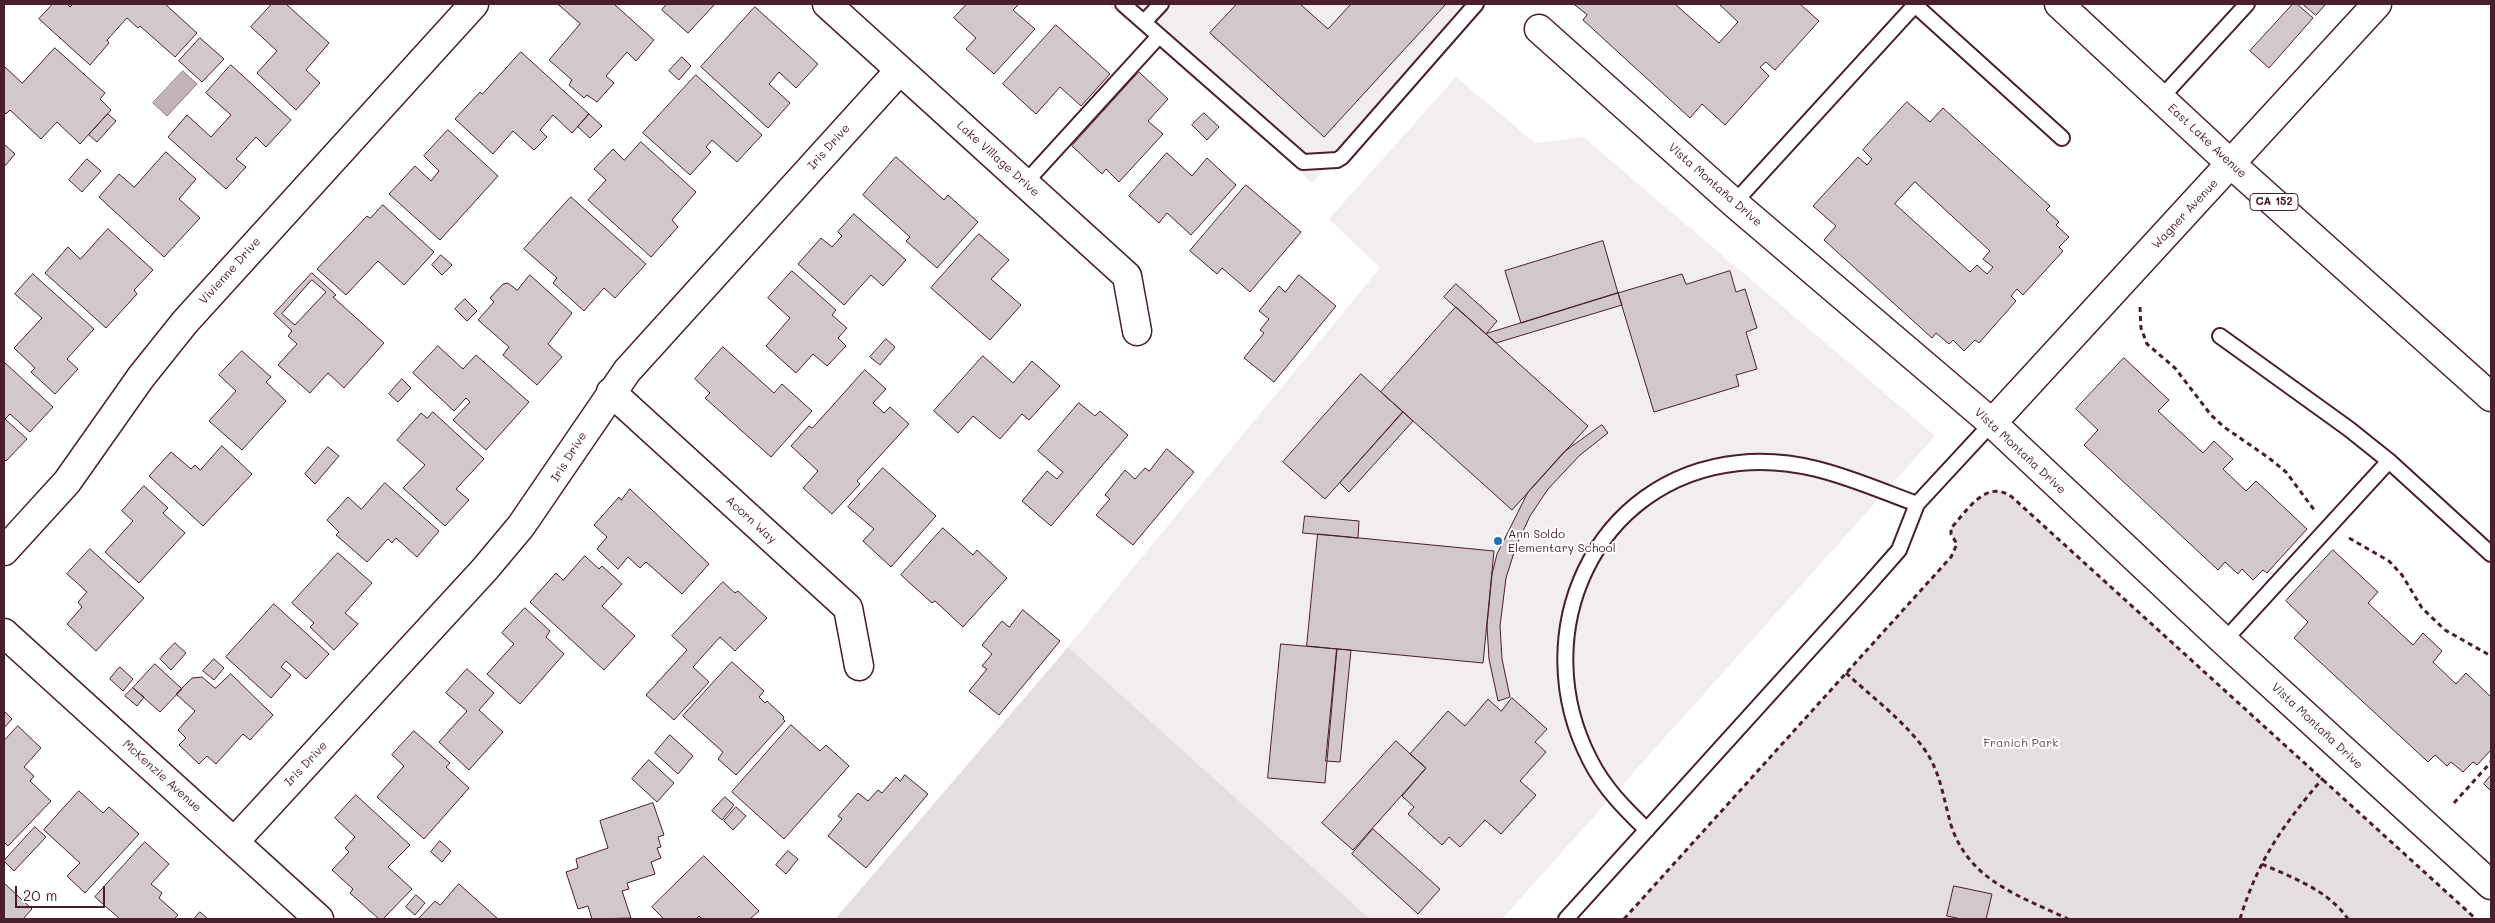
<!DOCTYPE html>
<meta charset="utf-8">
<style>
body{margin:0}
#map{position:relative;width:2495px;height:923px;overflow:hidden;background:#fff;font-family:Mali,sans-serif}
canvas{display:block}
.frame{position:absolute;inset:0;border:5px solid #4a1f2b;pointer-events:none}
.scale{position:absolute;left:15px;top:886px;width:90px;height:22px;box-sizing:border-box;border:2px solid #4a1f2b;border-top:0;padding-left:6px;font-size:15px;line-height:18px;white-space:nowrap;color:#4a1f2b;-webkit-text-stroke:4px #fff;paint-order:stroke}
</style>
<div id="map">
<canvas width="2495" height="923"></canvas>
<div class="frame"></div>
<div class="scale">20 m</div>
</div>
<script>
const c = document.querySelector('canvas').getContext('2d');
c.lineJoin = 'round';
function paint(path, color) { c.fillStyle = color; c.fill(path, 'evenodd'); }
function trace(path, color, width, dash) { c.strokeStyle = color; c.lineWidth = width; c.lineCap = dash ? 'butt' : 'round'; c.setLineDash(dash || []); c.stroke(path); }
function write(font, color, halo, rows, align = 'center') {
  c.font = font + ' Mali,sans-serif'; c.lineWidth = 4; c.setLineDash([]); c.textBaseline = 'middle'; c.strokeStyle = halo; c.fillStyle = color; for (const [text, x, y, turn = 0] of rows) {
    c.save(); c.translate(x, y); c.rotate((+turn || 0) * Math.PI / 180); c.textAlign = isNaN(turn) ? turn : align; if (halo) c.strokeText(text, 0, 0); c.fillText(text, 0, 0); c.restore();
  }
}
const built = new Path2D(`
 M1107,4H1467L1313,183Z
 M1456,77L1535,143L1583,137L1935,436L1502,919H1370L1068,647L1380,268L1329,219Z`);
const green = new Path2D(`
 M1996,490L2012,497L2476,919H1624L1951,557L1957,544L1951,534V528L1985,493Z
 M1068,647L1370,919H835Z`);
const water = new Path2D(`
 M183,71L197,84L167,116L153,103Z`);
const building = new Path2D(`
 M53,4H67L70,7L73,4H165L197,33L175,57L140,26L138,28L127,18L107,40L109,43L90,65L39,19Z
 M272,4H286L329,43L306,70L320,83L296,110L257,73L277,51L251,27Z
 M558,4H614L654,40L636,61L627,52L606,76L614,83L597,102L587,95L584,98L569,85L572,80L549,60L580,24Z
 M667,4H715L688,33L662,10Z
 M967,4H1019L1013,10L1035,29L994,74L966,49L976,38L954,18Z
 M1237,4H1300L1328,29L1351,4H1446L1324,137L1210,33Z
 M1574,4H1675L1719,43L1738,22L1719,4H1800L1819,21L1775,70L1766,62L1760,67L1769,76L1725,125L1702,104L1690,118L1583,20L1587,15Z
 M2293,4H2297L2313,18L2269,68L2250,51Z
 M2303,4H2326L2316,15Z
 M755,7L818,64L796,88L779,72L769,84L790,103L768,128L701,67Z
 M1056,25L1110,74L1081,106L1060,87L1036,114L1003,84Z
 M200,38L224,59L202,82L179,61Z
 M55,48L105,93L100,99L111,110L80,144L57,122L41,139L10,110L6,114L4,111V66L22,83Z
 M521,52L589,114L572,133L553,115L540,130L547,137L534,150L513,131L493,154L455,119L480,92L482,94Z
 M682,57L691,66L679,80L669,71Z
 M231,65L291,120L266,147L256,137L236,159L246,167L226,189L168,137L187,115L211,137L231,115L206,93Z
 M1139,72L1168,99L1148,121L1163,134L1119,182L1106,169L1102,174L1072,146Z
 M696,75L762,135L737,162L712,140L706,147L711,152L690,175L643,133Z
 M1907,102L1930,122L1943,108L2050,206L2046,210L2059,222L2056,225L2069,237L2059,247L2063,251L2023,295L2017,289L2011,296L2016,301L1979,343L1975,340L1964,351L1953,340L1949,344L1936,333L1932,338L1824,240L1836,226L1813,206L1858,157L1867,165L1872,159L1863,150ZM1915,182L1990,251L1983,259L1993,267L1987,274L1977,265L1970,272L1895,204Z
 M1204,113L1219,127L1207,140L1192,125Z
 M108,114L116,121L97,142L89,135Z
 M589,114L602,126L590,138L578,127Z
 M448,130L498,176L440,240L389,194L415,166L431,181L439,171L424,156Z
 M641,142L696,192L672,220L678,227L651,257L588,200L606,180L594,169L613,149L624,160Z
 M4,144L15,154L4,167Z
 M166,152L196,179L179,199L200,218L164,257L99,197L119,174L134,187Z
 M1167,153L1192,176L1207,158L1236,185L1191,235L1167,213L1159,223L1129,196Z
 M896,157L944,200L948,195L978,222L937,268L906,241L910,237L863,195Z
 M87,159L101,171L82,192L69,180Z
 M1246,185L1301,232L1250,292L1222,268L1217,274L1190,251Z
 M571,197L646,264L615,298L604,288L584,311L553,283L557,278L524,249Z
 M383,205L434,252L404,285L378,261L346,295L317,269L367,216L370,218Z
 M854,214L906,260L883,286L871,275L844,305L798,264L821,238L832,247L842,236L838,232Z
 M108,229L153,270L134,290L137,294L106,328L45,273L68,247L80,259Z
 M979,234L1009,260L991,279L1021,305L990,340L931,288Z
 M1603,241L1618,293L1521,323L1505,271Z
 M441,255L452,265L442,275L432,265Z
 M792,271L836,310L832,315L847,328L838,338L846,346L827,366L813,354L796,373L766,346L790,318L768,298Z
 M1730,271L1736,292L1745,289L1757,328L1746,332L1757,369L1736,375L1739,386L1654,412L1618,293L1682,274L1686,284Z
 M312,273L336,295L333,297L384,343L344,388L328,373L310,393L278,365L297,344L288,336L292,331L274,314ZM312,280L326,292L295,325L282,314Z
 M33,274L94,329L67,359L78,369L55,394L31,372L35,368L14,348L42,318L15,294Z
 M530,275L572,313L548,344L562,357L537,385L503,355L509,347L478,320L494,302L490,298L503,284L508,283L517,290Z
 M1299,275L1336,306L1274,382L1244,358L1264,333L1260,330L1269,319L1259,311L1279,286L1285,292Z
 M1456,284L1497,321L1486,334L1444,297Z
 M1618,293L1622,305L1496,343L1486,334Z
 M465,299L477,311L467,321L455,309Z
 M1456,307L1588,426L1512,510L1381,392Z
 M886,339L895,347L880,365L870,357Z
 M438,346L463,369L476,355L529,402L486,450L453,420L470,402L466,398L454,411L413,373Z
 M723,347L774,393L782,384L812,411L771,457L705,398L710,393L695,379Z
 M242,351L271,377L266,382L286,401L242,450L209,421L236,391L219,375Z
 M983,356L1013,383L1032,361L1060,386L1029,420L1022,414L1000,439L973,416L958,433L934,411Z
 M2124,358L2169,400L2158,411L2203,453L2214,441L2233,459L2223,469L2246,491L2256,481L2307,529L2267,573L2263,570L2253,580L2242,569L2238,574L2225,562L2218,570L2084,445L2098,430L2076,409Z
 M4,362L53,407L30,432L10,414L5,419L27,439L6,461L4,459Z
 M865,370L886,389L873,403L884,413L890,407L909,424L857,481L860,484L832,514L803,488L818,471L791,446L809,426L812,428Z
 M1361,374L1403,412L1325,499L1283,462Z
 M402,379L411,388L398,402L389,394Z
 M1079,403L1095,416L1100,411L1128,435L1051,526L1022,501L1047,471L1057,479L1063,472L1038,451Z
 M433,412L484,459L456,489L469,500L445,526L403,488L425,465L397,440L421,413L427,418Z
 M1403,412L1413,421L1349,492L1340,483Z
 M1602,425L1608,433L1580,455L1548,489L1530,516L1516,546L1506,578L1500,626L1502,659L1510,697L1498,701L1489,659L1487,626L1492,574L1497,554L1528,492L1564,452Z
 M222,446L252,474L203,526L149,476L171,452L191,469L195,465L200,470Z
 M328,447L339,456L315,484L305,474Z
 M1167,449L1194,472L1133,545L1096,515L1110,499L1105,495L1125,470L1135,479L1145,468L1149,471Z
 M883,468L936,516L891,567L863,541L874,529L848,507Z
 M385,483L439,531L417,557L396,538L392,543L388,539L367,562L336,535L339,532L327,520L348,497L361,509Z
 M144,486L168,508L163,513L185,533L139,583L105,552L133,521L122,511Z
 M630,489L709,564L682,594L646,562L640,568L628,557L618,569L597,549L607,537L594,525L619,497L621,500Z
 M1305,516L1359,521L1358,538L1303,533Z
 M943,528L973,555L977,550L1007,578L963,627L935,601L932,603L901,575Z
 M1318,534L1494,551L1483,663L1307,646Z
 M90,549L144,598L96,651L67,624L82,607L78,602L87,592L67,574Z
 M2333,550L2378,592L2368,603L2413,645L2423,633L2442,651L2433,662L2456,684L2466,673L2491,697V750L2477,765L2473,762L2463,772L2451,762L2447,766L2435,755L2428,762L2294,638L2308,622L2286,601Z
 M338,553L372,583L345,613L358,624L334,650L310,627L314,623L292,603Z
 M585,556L599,569L602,566L622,584L602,606L635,636L604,670L530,602L556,573L563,580Z
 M723,582L735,593L738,591L767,618L735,651L720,637L693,667L709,682L674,720L646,695L687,650L672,636Z
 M274,604L329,654L306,679L286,661L281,667L291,675L271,698L226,657Z
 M525,608L550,631L546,637L564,654L520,704L487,674L514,644L502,633Z
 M1023,610L1060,641L999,715L969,691L987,669L982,666L992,654L982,645L1002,621L1009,627Z
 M175,643L186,653L171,670L160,659Z
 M1281,644L1337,649L1325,783L1268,778Z
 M1337,649L1351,650L1340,762L1326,761Z
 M214,659L224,668L214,680L203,671Z
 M732,662L764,691L759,697L765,703L767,701L784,717L783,719L785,721L736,775L718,759L723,752L683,716Z
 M155,664L182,689L160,712L133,688Z
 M120,667L133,679L123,691L110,679Z
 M467,669L494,693L479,710L503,732L469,770L439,742L467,711L446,693Z
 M231,674L273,715L250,740L243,734L216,764L207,756L199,764L179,745L186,738L178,730L195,711L176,694L192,678L202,677L215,688Z
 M133,688L144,697L137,706L125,696Z
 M1512,698L1547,729L1535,742L1546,752L1520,781L1536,795L1501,834L1485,820L1460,847L1449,837L1442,845L1408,814L1414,807L1402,796L1426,768L1410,754L1448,711L1465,726L1488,699L1501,711Z
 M4,711L12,719L4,728Z
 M791,725L820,751L826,745L849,766L784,839L732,792Z
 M18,726L41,748L24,767L34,776L30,781L51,801L8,846L4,842V741Z
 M414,731L450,763L446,767L469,788L424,839L377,797L404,766L392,755Z
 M670,735L693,756L678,774L655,753Z
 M1396,741L1426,768L1353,850L1322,823Z
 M649,760L674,783L657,802L632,779Z
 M905,775L928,794L866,868L828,836L842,819L838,816L858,793L868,801L878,790L882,793L896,777L900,781Z
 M2491,775V791L2484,784Z
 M79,791L103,813L109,807L139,834L85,893L67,876L80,863L44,830Z
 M356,795L410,845L388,867L412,889L383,919H379L350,893L353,889L332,870L349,852L345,848L355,837L335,818Z
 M725,797L734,805L722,820L712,811Z
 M653,803L664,835L658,837L661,847L657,848L661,858L651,862L655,874L627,883L629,889L622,891L631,918L592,919L588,906L578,909L566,872L578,868L576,859L608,848L600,821Z
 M736,807L746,816L733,830L724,821Z
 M35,827L46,837L14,871L4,861Z
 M1373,829L1440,889L1418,914L1352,854Z
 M440,841L451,851L442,862L431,852Z
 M145,842L169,864L151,884L162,893L159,898L178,915L174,919H120L95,897Z
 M788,851L798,859L786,874L776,865Z
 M704,856L759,911L750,919H702L699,916L696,919H664L652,907Z
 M4,883L32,909L23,919H4Z
 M459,884L498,919H418L435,901L440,905Z
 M1954,886L1992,894L1986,919H1961L1947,916Z
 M416,895L425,903L415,915L406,907Z
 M200,912L208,919H194Z`);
const path = new Path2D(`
 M2140,307L2141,328L2147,344L2175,368L2211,415L2224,427L2269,458L2286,472L2315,511
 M2349,538L2389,561L2402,575L2422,608L2445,630L2491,656
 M1846,673C1873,698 1906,722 1927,753C1941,775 1944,801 1951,825C1969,881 2020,896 2068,919
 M2454,803L2491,762
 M2262,864C2293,878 2328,890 2348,919
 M1624,919L1951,557L1957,544L1951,534V528C1967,511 1986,478 2012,497L2476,919
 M2240,919C2258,860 2283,825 2323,778`);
const lane = new Path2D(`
 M1123,4L1303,162L1337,160L1342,157L1476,4
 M1144,22L1161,4
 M2161,98L2247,4
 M1025,183L1159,36
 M1734,203L1915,5L2062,138
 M2220,336L2349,429L2389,461
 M2224,641L2389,461L2491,554
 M1647,830C1625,809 1604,788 1590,760C1525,635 1593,478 1739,463C1805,456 1857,482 1917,504
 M1566,919L1870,583L1899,550L1917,504L1992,423`);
const street = new Path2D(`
 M827,4L1127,276L1137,331
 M1539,29L1734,203L1992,423L2224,641L2491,885
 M611,392L848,608L859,666
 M1992,423L2377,4
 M4,551L67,482L141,377L185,322L474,4
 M4,633L319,919
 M235,841L485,569L521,526L627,371L900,70`);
const primary = new Path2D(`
 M2059,4L2231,164L2491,397`);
const markers = [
 [1498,541,5,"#1f6fb2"]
];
const shields = [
 [2274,202,48]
];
const shieldNames = [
 ["CA 152",2274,202]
];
const streetNames = [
 ["East Lake Avenue",2207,141,43],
 ["Iris Drive",829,147,-48],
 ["Lake Village Drive",998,159,42],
 ["Vista Montaña Drive",1715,185,41],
 ["Wagner Avenue",2185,214,-47],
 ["Vivienne Drive",230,271,-48],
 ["Vista Montaña Drive",2020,451,43],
 ["Iris Drive",569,457,-58],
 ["Acorn Way",751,520,42],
 ["Vista Montaña Drive",2317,726,43],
 ["Iris Drive",306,764,-47],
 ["McKenzie Avenue",162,776,42]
];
const poiNames = [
 ["Ann Soldo",1508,534],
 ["Elementary School",1508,548]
];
const parkNames = [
 ["Franich Park",2021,743]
];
paint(built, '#f2eeef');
paint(green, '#e5dee0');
paint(water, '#c1b3b6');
trace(water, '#91787e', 1);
paint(building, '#d2c7cb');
trace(building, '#4a1f2b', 1);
trace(lane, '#4a1f2b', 18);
trace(street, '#4a1f2b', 31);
trace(primary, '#4a1f2b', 31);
trace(path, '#4a1f2b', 3, [5, 4]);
trace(lane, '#fff', 14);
trace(street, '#fff', 28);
trace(primary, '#fff', 28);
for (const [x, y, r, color] of markers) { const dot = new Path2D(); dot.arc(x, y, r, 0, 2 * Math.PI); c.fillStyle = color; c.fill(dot); trace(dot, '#fff', 2); }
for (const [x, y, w] of shields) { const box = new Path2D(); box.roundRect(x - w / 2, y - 8.5, w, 17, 4); c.fillStyle = '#fff'; c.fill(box); trace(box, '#4a1f2b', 1); }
write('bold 11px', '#4a1f2b', null, shieldNames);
write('12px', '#4a1f2b', '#fff', streetNames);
write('12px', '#4a1f2b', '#fff', poiNames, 'left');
write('12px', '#714f58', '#fff', parkNames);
</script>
